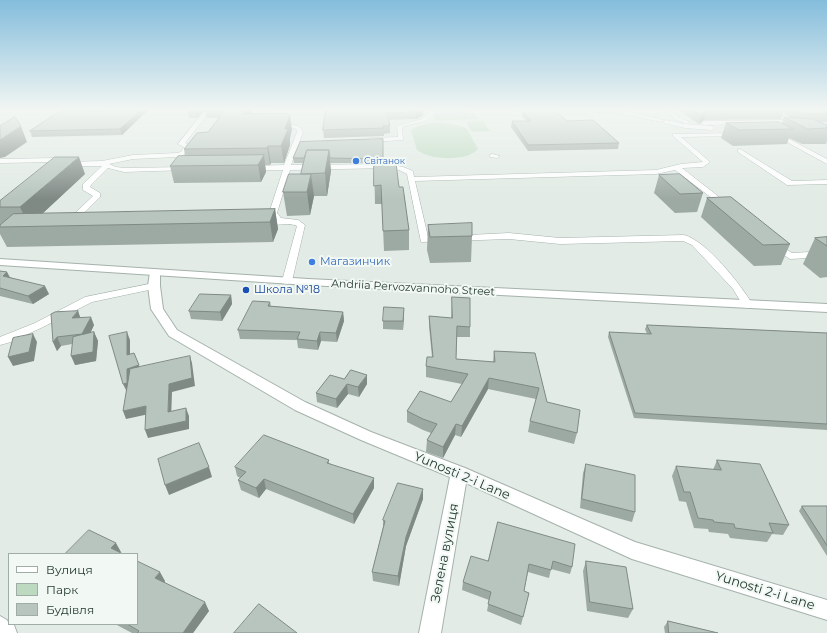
<!DOCTYPE html>
<meta charset="utf-8">
<style>
body{margin:0}
#map{position:relative;width:827px;height:633px;overflow:hidden;background:#e2ebe5;font-family:Montserrat,sans-serif}
canvas{display:block}
.legend{position:absolute;left:8px;top:553px;width:130px;height:72px;box-sizing:border-box;background:#f2f8f4;border:1px solid #a0aca6;margin:0;padding:5px 7px;list-style:none;font-size:12px;color:#243a31}
.legend li{display:flex;align-items:center;gap:8px;height:20px}
.legend b{width:20px;border:1px solid #a0aca6}
</style>
<div id="map">
<canvas width="827" height="633"></canvas>
<ul class="legend">
<li><b style="height:5px;background:#fff"></b>Вулиця</li>
<li><b style="height:11px;background:#bddac0"></b>Парк</li>
<li><b style="height:11px;background:#b7c5be"></b>Будівля</li>
</ul>
</div>
<script>
const c = document.querySelector('canvas').getContext('2d');
c.lineJoin = 'round';
function paint(path, color) { c.fillStyle = color; c.fill(path, 'evenodd'); }
function trace(path, color, width, dash) { c.strokeStyle = color; c.lineWidth = width; c.lineCap = dash ? 'butt' : 'round'; c.setLineDash(dash || []); c.stroke(path); }
function write(font, color, halo, rows, align = 'center') {
  c.font = font + ' Montserrat,sans-serif'; c.lineWidth = 4; c.setLineDash([]); c.textBaseline = 'middle'; c.strokeStyle = halo; c.fillStyle = color; for (const [text, x, y, turn = 0] of rows) {
    c.save(); c.translate(x, y); c.rotate((+turn || 0) * Math.PI / 180); c.textAlign = isNaN(turn) ? turn : align; if (halo) c.strokeText(text, 0, 0); c.fillText(text, 0, 0); c.restore();
  }
}
const green = new Path2D(`
 M474,113L478,119L436,121L433,114Z
 M483,121L490,131L472,132L466,122Z
 M430,123C442,123 456,123 467,129L478,149C467,162 429,160 417,150L411,130L418,126Z`);
const service = new Path2D(`
 M205,110H211L185,143L191,146L185,154L178,157L133,159L109,164L116,167L124,168L185,167L187,168V170L124,172L108,168L91,185L90,187L100,193V197L77,220L76,225H70L69,219L93,196L83,190V184L102,166H64L54,162L0,163V159L55,158L65,162L102,161L133,155L177,153L181,152L184,147L178,144Z
 M263,110H269L267,116L300,127L303,132L291,165L389,164L403,167L413,171L414,177L656,170L681,164L703,162L673,136V134L739,133L740,134L737,136L681,137L710,162L703,167L682,168L728,204L729,206L725,208L675,170L656,174L415,181L428,237L509,233L560,238L684,235C707,241 741,285 753,305L748,308L744,307L733,289L692,245L683,241L560,244L509,239L421,242L407,174L399,170L389,168L290,170L277,213L281,218L298,220L305,225L292,281L287,284L283,283L282,281L297,226C285,220 267,230 258,222L262,219H272L269,213L283,170H252L249,168L252,166L284,165L297,132L296,129L263,118L261,115Z
 M469,110L466,112L435,114L426,121L404,126L402,128L403,140L370,142L367,140L370,138L398,137L397,126L422,119L431,111Z
 M509,110H622L664,120L661,122L613,112L514,115Z
 M664,110H671L680,118L690,122L687,124L676,120Z
 M666,120L685,124L712,126L715,128L712,130L685,128L664,123L663,122Z
 M794,120L797,122L796,123L704,125L701,123L704,121Z
 M776,132L827,159V164L774,135L773,134Z
 M740,149L792,181L827,180V184L787,185L738,152V150Z
 M492,154L500,156L497,158L490,157V155Z
 M775,242L792,253L827,251V257L790,259L772,247L770,245Z
 M154,283L159,286L158,288L92,302L43,327L11,342L0,345V337L35,323L85,297Z`);
const minor = new Path2D(`
 M155,269L160,272V286L163,309L177,330L305,402L371,432L465,468L635,542L827,600V620L632,559L466,483L441,633H419L450,477L361,440L295,410L169,336L151,309L148,286L150,272Z
 M0,616L7,620L9,624L14,625L17,633H0Z`);
const tertiary = new Path2D(`
 M0,259L308,279L827,304V312L308,285L0,265Z`);
const wall = new Path2D(`
 M100,110V111L148,110L122,135L32,137L30,131Z
 M187,110H204L197,118H189Z
 M205,110H252V114L292,129L290,138V145L284,163H271L270,165H265L266,172L261,182L174,183L170,166L185,156L184,149L208,132L219,118H207Z
 M326,110H423V116L416,119L389,120L390,126V133L384,134V136L324,138L323,130Z
 M678,110H827V122H820L827,125V141L826,144H802L789,138L787,144L733,146L721,138L726,123H782L784,117L792,118L783,113L781,119L704,120L699,124Z
 M523,111L567,121L619,143L618,149L528,151L511,127L512,121H526L522,116Z
 M383,139V163H330L331,171L327,196H314L310,215L287,216L283,192L301,174L303,163H294L293,158Z
 M374,163L399,187L409,230V250L384,251L382,204H375Z
 M85,174L42,214L275,209L278,229L273,242L7,247L0,234V201Z
 M659,175L703,193L697,212L675,213L654,193Z
 M707,198L790,244L781,265L754,266L701,217Z
 M428,225L472,236L471,262L430,263L427,250Z
 M827,237V277L820,278L803,264L815,238Z
 M0,271L7,272L10,277L49,294L33,304L0,296Z
 M231,295L232,304L222,321L191,319L189,311Z
 M452,297L470,327V337H457L456,359L493,362L494,351L535,353L547,402L577,433L574,444L528,432L530,421L536,399L488,389L461,437L455,435L443,458L426,452L427,440L431,433L423,430L407,422V411L451,402L462,384L426,377V366L432,357L429,326V316L451,318Z
 M270,302L271,306L343,312L344,321L337,342L321,341L318,350L298,348L297,340L240,339L238,330Z
 M404,308L403,330L383,329V321Z
 M78,311L80,317L94,325L90,333L94,332L98,341L96,361L75,365L72,344L61,346L57,351L53,342Z
 M647,325L827,333V430L634,418L608,337L609,332L647,334L645,329Z
 M344,379L367,384L359,397L348,394L337,408L317,402L316,393Z
 M329,460V463L374,488L354,524L266,489L259,498L241,490L238,480L240,478L237,476L235,467Z
 M717,460L789,525L783,535L772,534L767,542L730,538L728,534L709,532L708,529L694,528L686,502L679,501L672,476L676,466L713,470Z
 M586,464L635,512L632,522L580,508L583,473Z
 M423,489V499L406,546L399,586L373,581L372,572L383,527V520Z
 M802,506H827V556L799,511Z
 M498,522L572,567L570,574L551,569L549,578L528,572L524,591L529,593L521,625L487,611L489,600L462,590L463,582L488,561Z
 M137,561L165,581L164,583L209,611L193,633H132L115,624H137Z
 M586,561L633,609L628,618L587,611L583,571Z
 M668,621L718,633H665L664,627Z`);
const shadedWall = new Path2D(`
 M141,110H148L122,135L120,129Z
 M195,110H204L197,118Z
 M245,110H252L253,117L243,114Z
 M421,110H423V116L416,119V112Z
 M706,111L704,120L699,124L701,115Z
 M290,115L292,129L290,138V145L284,163L281,146L285,129Z
 M21,126L27,142L5,157L0,158V140Z
 M268,146L271,163L270,165L267,148Z
 M329,150L331,171L327,196L325,173Z
 M264,155L266,172L261,182L258,165Z
 M79,157L85,174L29,226L20,207Z
 M311,174L314,196L310,215L307,192Z
 M275,209L278,229L273,242L270,222Z
 M7,272L11,281L3,276Z
 M45,286L49,294L33,304L28,296Z
 M231,295L232,304L222,321L220,312Z
 M404,308V316L403,330V321Z
 M78,311L81,320L72,318Z
 M343,312L344,321L337,342L336,333Z
 M91,317L94,325L86,343L82,334Z
 M94,332L98,341L96,361L75,365L71,356Z
 M127,332L130,340V363L127,355Z
 M320,332L321,341L318,350L317,341Z
 M33,334L37,342L34,361L13,366L8,357Z
 M57,337L61,346L57,351L53,342Z
 M134,353L142,373L127,392L123,384L127,369Z
 M190,356L192,363L195,386L172,392L171,420L168,412L169,384Z
 M367,375V384L359,397L358,387Z
 M489,378L488,389L461,437L462,426Z
 M347,384L348,394L337,408L336,399Z
 M146,406L149,414L126,419L123,411Z
 M186,408L189,416V429L148,438L145,430Z
 M456,424L455,435L443,458V447Z
 M209,467L212,477L169,495L165,485Z
 M374,478V488L354,524L353,514Z
 M264,479L266,489L259,498L256,488Z
 M423,489V499L406,546L399,586L398,576L406,537Z
 M116,543L121,552L119,554L111,548Z
 M160,572L165,581L160,588L155,578Z
 M205,602L209,611L193,633H183Z`);
const building = new Path2D(`
 M62,110L96,111L141,110L120,129L30,131Z
 M225,110H245L243,114L286,113L290,115L285,129H288L281,146H268L267,148L184,149L197,133L208,132Z
 M326,110H421L416,112L387,113L390,126H383V128L323,130Z
 M532,110H554L567,121L593,120L619,143L528,145L512,121H531L523,111Z
 M693,110H784L706,111L701,115Z
 M796,110H827V114H802L801,113Z
 M15,117L21,126L0,140V126Z
 M784,117L812,119L827,125V128L808,129Z
 M779,122L793,129L739,130L726,123Z
 M383,139V159L330,158L329,150H307L304,158H293L300,142Z
 M307,150H329L325,173L301,174Z
 M264,155L258,165L170,166L178,156Z
 M55,157H79L20,207H0V201Z
 M374,163H396L399,187H403L409,230L383,231L381,185L374,186Z
 M289,174H311L307,192H283Z
 M680,174L703,193L680,194L659,175Z
 M731,197L790,244L763,245L707,198Z
 M275,209L270,222L0,227V225L13,214Z
 M472,223V236L430,237L428,225Z
 M827,237V246L815,238Z
 M0,271L7,272L3,276L45,286L28,296L0,288Z
 M200,294L231,295L220,312L189,311Z
 M452,297L470,298V327L457,326L456,359L495,362L494,351L535,353L547,402L580,410L577,433L530,421L539,388L489,378L462,426L456,424L443,447L427,440L437,424L423,419L407,411L420,391L451,402L468,374L426,366L427,357H433L429,316L452,318Z
 M253,301L270,302L268,306L343,312L336,333L320,332L317,341L297,339L300,332L238,330Z
 M384,307L404,308L403,321H383Z
 M78,311L72,318L91,317L82,334L57,337L53,342L51,314L55,312Z
 M647,325L827,333V424L635,413L609,332L651,334Z
 M94,332L93,352L71,356L73,337Z
 M127,332V355L134,353L139,365L127,369V383L123,384L109,336Z
 M33,334L29,352L8,357L13,338Z
 M190,356L192,378L169,384L168,412L186,408V421L145,430L146,406L123,411L130,369Z
 M351,370L367,375L358,387L347,384L336,399L316,393L330,375L344,379Z
 M264,435L329,460L327,463L374,478L353,514L264,479L256,488L238,480L246,472L235,467Z
 M199,443L209,467L165,485L158,459Z
 M717,460L760,464L789,525L769,523L773,533L735,528L734,524L714,522L713,520L698,518L690,492H684L676,466L721,470Z
 M586,464L635,475V512L582,499Z
 M398,483L423,489L406,537L398,576L372,572L385,521L383,520Z
 M802,506H827V545Z
 M498,522L575,544L572,567L553,561L551,570L529,564L524,591L529,593L523,617L488,604L491,592L463,582L471,556L488,561Z
 M89,530L116,543L111,548L123,554H65Z
 M137,561L160,572L155,578L205,602L183,633H137L139,631L127,624H137Z
 M586,561L626,567L633,609L590,602Z
 M259,604L297,633H234Z
 M668,621L718,633H669Z`);
const markers = [
 [356,161,4,"#3f7fe0"],
 [312,262,4,"#3f7fe0"],
 [246,290,4,"#1a4fb4"]
];
const farShopnames = [
 ["Світанок",364,161]
];
const shopNames = [
 ["Магазинчик",320,262]
];
const streetNames = [
 ["Andriia Pervozvannoho Street",413,288,3]
];
const transitNames = [
 ["Школа №18",254,290]
];
const nearStreetnames = [
 ["Yunosti 2-i Lane",462,476,23],
 ["Зелена вулиця",445,553,-79],
 ["Yunosti 2-i Lane",765,591,17]
];
paint(green, '#bddac0');
trace(service, '#a5b2ab', 1);
trace(minor, '#a5b2ab', 2);
trace(tertiary, '#a5b2ab', 2);
paint(service, '#fff');
paint(minor, '#fff');
paint(tertiary, '#fff');
paint(wall, '#9da9a3');
paint(shadedWall, '#808a85');
paint(building, '#b7c5be');
trace(building, '#808a85', 1);
const sky = c.createLinearGradient(0, 0, 0, 199);
sky.addColorStop(0, '#84bddc');
sky.addColorStop(0.55, '#f2f6f3');
sky.addColorStop(1, '#f2f6f300');
c.fillStyle = sky;
c.fillRect(0, 0, 827, 199);
for (const [x, y, r, color] of markers) { const dot = new Path2D(); dot.arc(x, y, r, 0, 2 * Math.PI); c.fillStyle = color; c.fill(dot); trace(dot, '#f2f8f4', 1.5); }
write('9px', '#366cbe', '#f2f8f4', farShopnames, 'left');
write('11px', '#366cbe', '#f2f8f4', shopNames, 'left');
write('11px', '#243a31', '#f2f8f4', streetNames);
write('11px', '#164399', '#f2f8f4', transitNames, 'left');
write('13px', '#243a31', '#f2f8f4', nearStreetnames);
</script>
